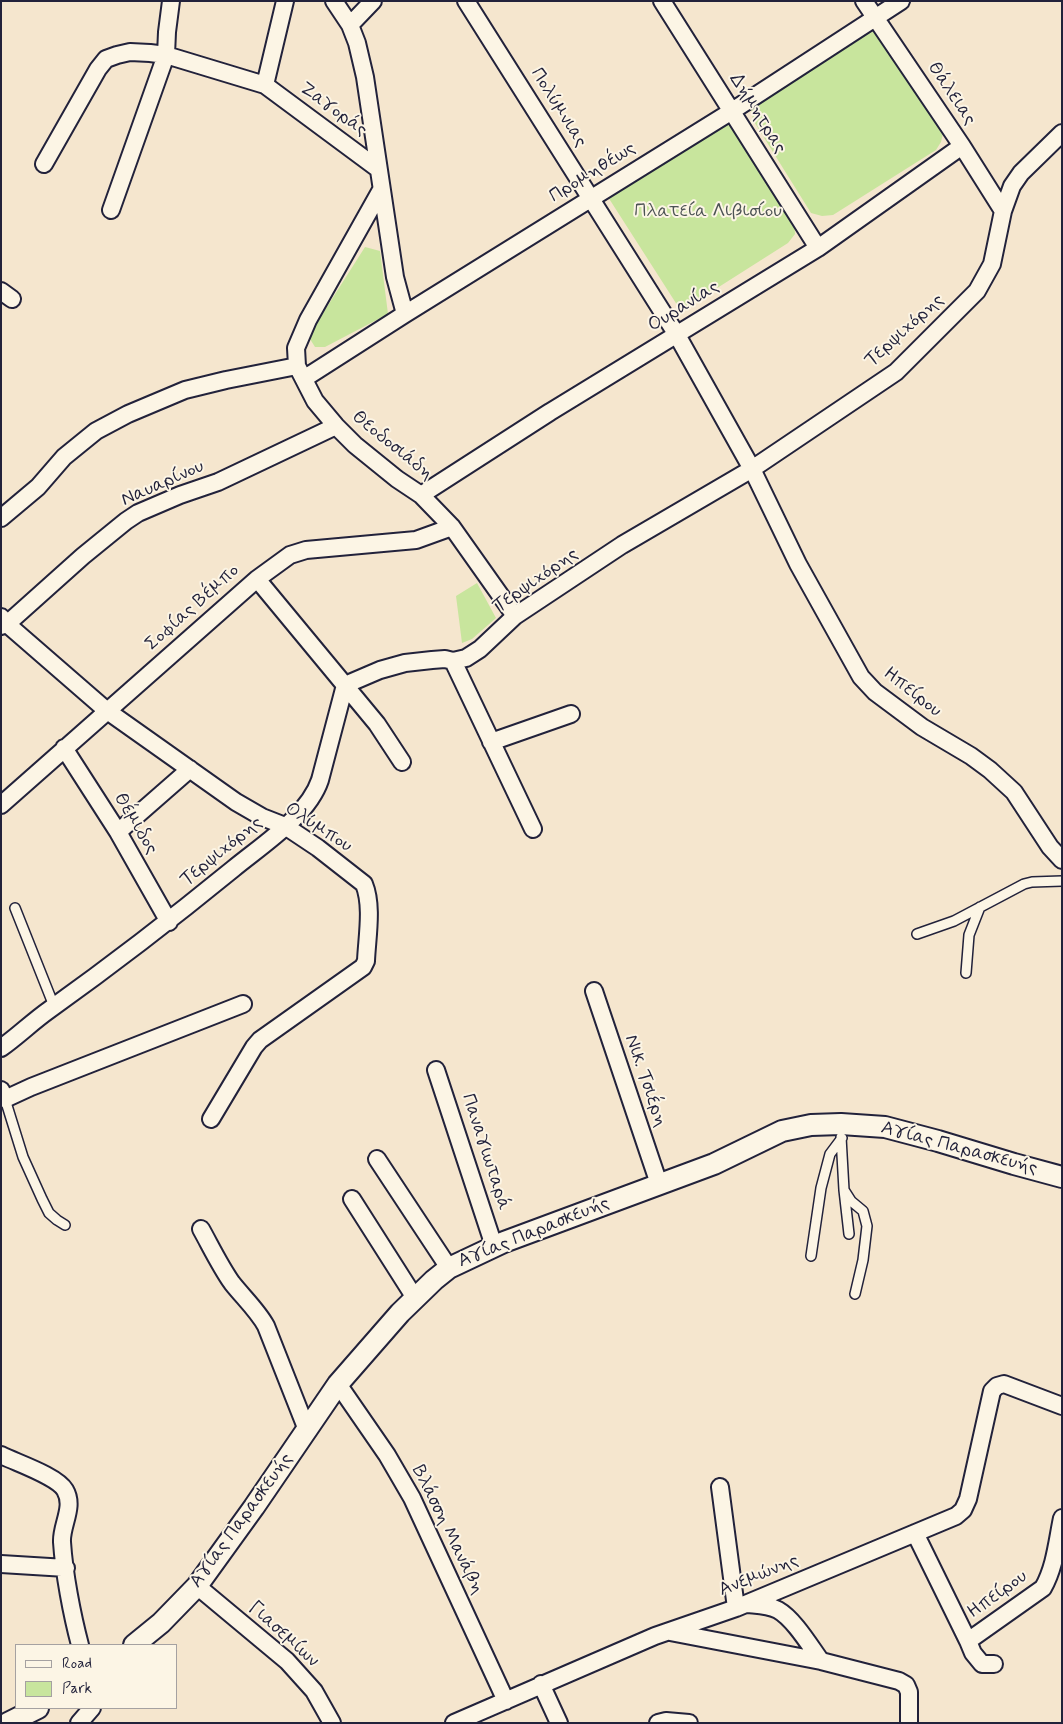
<!DOCTYPE html>
<meta charset="utf-8">
<style>
body{margin:0}
#map{position:relative;width:1063px;height:1724px;overflow:hidden;background:#f5e6ce;font-family:Mynerve,sans-serif}
canvas{display:block}
.frame{position:absolute;inset:0;border:2px solid #22223b;pointer-events:none}
.legend{position:absolute;left:15px;top:1644px;width:162px;height:65px;box-sizing:border-box;background:#fcf5e5;border:1px solid #a5a1a1;margin:0;padding:6px 9px;list-style:none;font-size:15px;color:#22223b}
.legend li{display:flex;align-items:center;gap:10px;height:25px}
.legend b{width:25px;border:1px solid #a5a1a1}
</style>
<div id="map">
<canvas width="1063" height="1724"></canvas>
<div class="frame"></div>
<ul class="legend">
<li><b style="height:6px;background:#fcf5e5"></b>Road</li>
<li><b style="height:14px;background:#c8e59d"></b>Park</li>
</ul>
</div>
<script>
const c = document.querySelector('canvas').getContext('2d');
c.lineJoin = 'round';
function paint(path, color) { c.fillStyle = color; c.fill(path, 'evenodd'); }
function trace(path, color, width, dash) { c.strokeStyle = color; c.lineWidth = width; c.lineCap = dash ? 'butt' : 'round'; c.setLineDash(dash || []); c.stroke(path); }
function write(font, color, halo, rows, align = 'center') {
  c.font = font + ' Mynerve,sans-serif'; c.lineWidth = 4; c.setLineDash([]); c.textBaseline = 'middle'; c.strokeStyle = halo; c.fillStyle = color; for (const [text, x, y, turn = 0] of rows) {
    c.save(); c.translate(x, y); c.rotate((+turn || 0) * Math.PI / 180); c.textAlign = isNaN(turn) ? turn : align; if (halo) c.strokeText(text, 0, 0); c.fillText(text, 0, 0); c.restore();
  }
}
const green = new Path2D(`
 M875,32L885,42L943,133L941,142L936,150L833,215L822,216L811,213L753,120L751,108L859,33Z
 M723,124L731,126L738,131L794,219L795,234L788,243L681,311L608,197Z
 M365,247L380,251L388,314L325,347H315L310,339L311,332Z
 M477,583L496,618L472,639L462,643L456,596Z`);
const service = new Path2D(`
 M15,908L54,1006
 M917,934L954,921L1024,884L1032,882L1062,881
 M966,973L969,935L980,907
 M5,1099L23,1157L42,1199L49,1213L57,1220L65,1225
 M841,1137L844,1190L849,1234
 M844,1190L851,1201L863,1211L867,1226L863,1260L855,1294
 M811,1256L821,1188L830,1154L842,1138`);
const minor = new Path2D(`
 M334,1L350,25L357,43L365,77L395,277L405,314
 M466,1L677,335L752,469L798,564L861,677L875,692L922,727L971,756L990,770L1014,792L1050,847L1062,860
 M662,1L818,248
 M864,1L962,146L1003,211
 M350,25L373,1
 M265,85L285,1
 M44,164L98,69L106,59L117,55L130,52L150,53L166,55L265,85L377,168
 M381,190L308,320L296,348L297,366L315,401L336,426L355,445L397,479L421,495L452,527L515,616
 M111,210L166,55L167,32L171,1
 M1,291L12,299
 M305,378L405,314L732,111L901,1
 M421,495L550,412L818,248L962,146
 M1,518L38,487L64,457L96,431L128,414L185,390L226,380L297,366
 M257,579L377,724L402,762
 M1,617L7,624L106,710L236,802L262,817L285,826L318,848L364,884C373,906 367,937 366,961L363,967L260,1040L254,1047L211,1119
 M1,626L7,624L83,556L126,521L138,513L180,495L218,482L336,426
 M453,661L533,829
 M491,742L571,714
 M64,748L118,832L169,922
 M1,805L257,579L290,555L306,550L416,540L452,527
 M118,832L190,769
 M594,991L659,1184
 M1,1048C18,1036 32,1022 49,1010C112,965 173,918 233,869C262,845 308,816 320,780L345,685L380,670L405,663L432,660L445,659L453,661L466,658L480,649L515,616L622,545L752,469L896,372L977,291L992,264L1003,211L1012,186L1021,173L1062,133
 M436,1070L494,1246
 M1,1090L5,1099L31,1087L243,1004
 M377,1159L449,1268
 M352,1199L415,1298
 M201,1229C211,1247 220,1266 232,1283C243,1297 258,1311 266,1326L307,1430
 M338,1384L387,1455L412,1498L506,1701
 M1,1455C17,1463 57,1476 65,1490C75,1507 61,1525 62,1542C64,1573 72,1615 80,1645
 M720,1487L736,1608
 M915,1533L968,1641L1043,1588C1055,1567 1057,1542 1062,1518
 M1,1564L66,1568
 M197,1586L287,1661L314,1691L332,1723
 M748,1604C759,1605 769,1605 778,1610C794,1619 810,1646 821,1661
 M670,1632L821,1661L899,1681L906,1685L909,1692V1723
 M968,1641L973,1653L982,1664H994
 M541,1684L559,1723
 M79,1723L92,1708
 M454,1723L655,1636L736,1608L956,1516L963,1510L968,1499L992,1391L997,1386L1004,1384L1062,1406
 M658,1723L666,1721L689,1723`);
const tertiary = new Path2D(`
 M134,1645L161,1623L197,1586L254,1507L338,1384L400,1313L434,1280L449,1268L504,1242L714,1164L782,1131L811,1125L841,1124L885,1127L938,1141L1014,1164L1062,1177
 M8,1723L38,1708`);
const streetNames = [
 ["Θάλειας",951,94,56],
 ["Πολύμνιας",558,108,58],
 ["Ζαγοράς",333,110,36],
 ["Δήμητρας",757,114,58],
 ["Προμηθέως",593,173,-32],
 ["Ουρανίας",684,307,-32],
 ["Τερψιχόρης",905,331,-42],
 ["Θεοδοσιάδη",392,446,39],
 ["Ναυαρίνου",163,484,-24],
 ["Τερψιχόρης",536,581,-35],
 ["Σοφίας Βέμπο",193,608,-42],
 ["Ηπείρου",912,693,38],
 ["Θέμιδος",135,824,59],
 ["Ολύμπου",318,828,33],
 ["Τερψιχόρης",222,852,-39],
 ["Νικ. Τσιέρη",645,1081,71],
 ["Αγίας Παρασκευής",959,1149,15],
 ["Παναγιωταρά",485,1152,72],
 ["Αγίας Παρασκευής",534,1233,-22],
 ["Αγίας Παρασκευής",242,1521,-54],
 ["Βλάσση Μανάβη",447,1530,64],
 ["Ανεμώνης",759,1576,-22],
 ["Ηπείρου",998,1595,-36],
 ["Γιασεμίων",283,1635,42]
];
const parkNames = [
 ["Πλατεία Λιβισίου",708,212]
];
paint(green, '#c8e59d');
trace(service, '#22223b', 12);
trace(minor, '#22223b', 20);
trace(tertiary, '#22223b', 24);
trace(service, '#fcf5e5', 9);
trace(minor, '#fcf5e5', 16);
trace(tertiary, '#fcf5e5', 20);
write('19px', '#22223b', '#fcf5e5', streetNames);
write('19px', '#4c5354', '#fcf5e5', parkNames);
</script>
